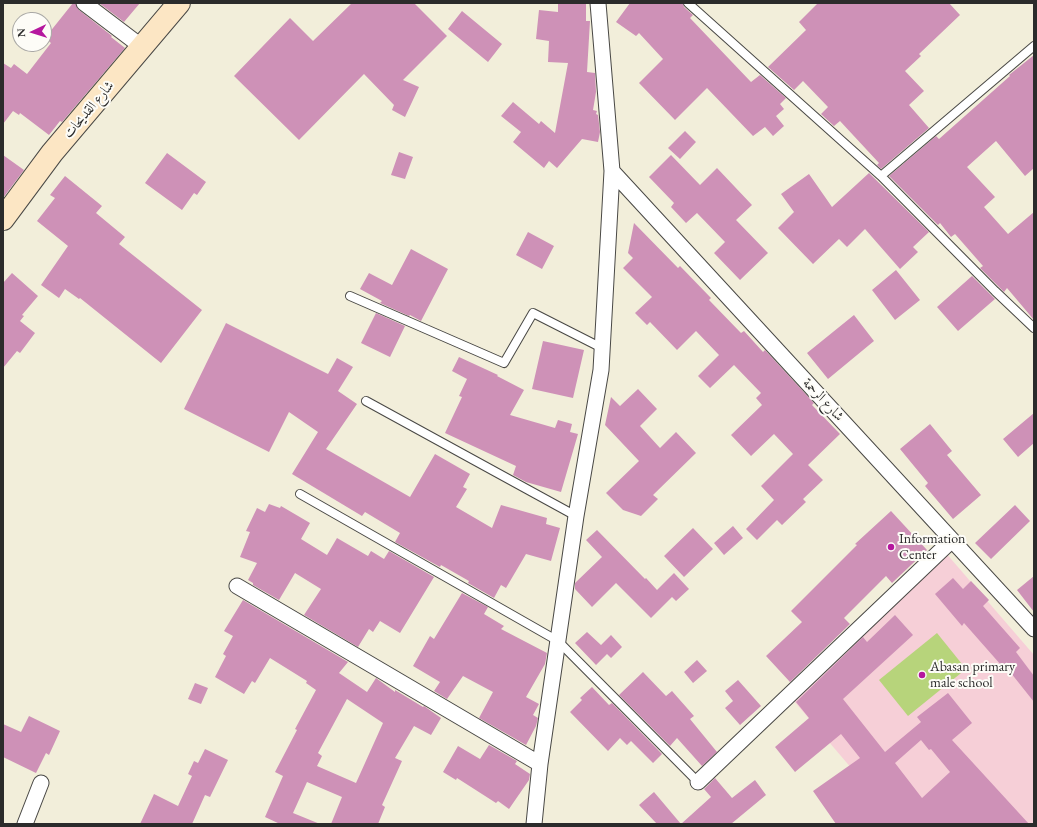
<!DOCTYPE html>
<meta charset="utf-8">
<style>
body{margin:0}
#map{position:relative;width:1037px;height:827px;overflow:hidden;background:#f2eeda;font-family:"EB Garamond",serif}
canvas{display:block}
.frame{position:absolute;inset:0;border:4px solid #2b2b2b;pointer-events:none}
.north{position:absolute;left:12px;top:12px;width:40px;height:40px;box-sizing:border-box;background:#fdfcf7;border:1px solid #a9a8a5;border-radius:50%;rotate:266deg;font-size:11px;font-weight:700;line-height:16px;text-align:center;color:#2b2b2b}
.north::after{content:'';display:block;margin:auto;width:14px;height:18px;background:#b5179e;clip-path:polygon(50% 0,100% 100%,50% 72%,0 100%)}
</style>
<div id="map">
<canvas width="1037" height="827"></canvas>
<div class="frame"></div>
<div class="north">N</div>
</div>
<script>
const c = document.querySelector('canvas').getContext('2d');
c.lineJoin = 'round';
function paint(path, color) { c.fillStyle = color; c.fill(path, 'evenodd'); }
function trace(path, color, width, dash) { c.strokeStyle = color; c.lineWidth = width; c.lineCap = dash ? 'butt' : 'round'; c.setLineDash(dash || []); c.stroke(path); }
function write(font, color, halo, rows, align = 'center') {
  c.font = font + ' "EB Garamond",Amiri,serif'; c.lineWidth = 4; c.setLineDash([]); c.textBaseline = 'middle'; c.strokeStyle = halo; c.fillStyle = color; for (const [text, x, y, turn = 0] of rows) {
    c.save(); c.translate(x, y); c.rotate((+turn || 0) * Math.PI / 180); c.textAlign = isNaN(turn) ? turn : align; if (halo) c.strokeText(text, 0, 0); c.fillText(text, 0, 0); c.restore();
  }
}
const built = new Path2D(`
 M945,552L1034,655V824H899L788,694Z`);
const green = new Path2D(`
 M937,633L966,669L908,716L879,680Z`);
const building = new Path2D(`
 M73,3H75L79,10L112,36L111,37L125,48L62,122L60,121L49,135L20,113L19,115L13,111L3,124V63L11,68L14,64L27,74L51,43L45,38Z
 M99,3H140L124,22Z
 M352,3H414L447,36L403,80L419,87L405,117L392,110L394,105L364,74L299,140L234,76L290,18L313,41Z
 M558,3H586V21H590L587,72L595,73L596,92L593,110L597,111L596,114L598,115L600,132L598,142L582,139L557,168L549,161L544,168L513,142L521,132L501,116L513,102L539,124L541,121L555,133L568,63L548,62L549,41L536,39L539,10L558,12Z
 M630,3H683L684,7L693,15L690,18L751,82L760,75L786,98L780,104L784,109L776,116L784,126L773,136L765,127L753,136L707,88L675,120L639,83L663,59L639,33L636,36L616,22Z
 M818,3H949L960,15L919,54L921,56L905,71L924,91L909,105L929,128L881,169L877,165L879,163L840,121L834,126L821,114L828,107L803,81L794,90L768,67L806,30L799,22Z
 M462,11L502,44L488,62L448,29Z
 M1034,55V168L1025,176L996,141L967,167L995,197L984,207L1008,234L1034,212V320L1007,288L1004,292L980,268L983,266L955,234L951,237L940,223L938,225L889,176L936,136L939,139L1010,76L1009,75Z
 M685,131L696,142L680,159L668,148Z
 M399,152L413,157L405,179L391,175Z
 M167,153L206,182L197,195L194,193L182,210L145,183Z
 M3,155L24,170L3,198Z
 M671,155L700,185L717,168L752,205L736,220L768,253L740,280L714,253L725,242L697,213L686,223L671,207L674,203L649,177Z
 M869,173L929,232L913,247L918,252L900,269L865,229L847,247L839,239L813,264L778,228L794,212L781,194L809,174L832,207Z
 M65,176L102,206L96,213L125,237L119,244L202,310L161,363L80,298L79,299L65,289L59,298L41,285L68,246L37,221L55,198L50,195Z
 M634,223L678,268L680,266L711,298L709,300L741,333L744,331L763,352L765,350L814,403L812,405L840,434L808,465L823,480L803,499L806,502L782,525L777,520L757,540L746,529L774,500L761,486L793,454L774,434L751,456L731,435L762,405L756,398L761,393L734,365L710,388L698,376L719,355L696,331L677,350L650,322L647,325L635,313L652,297L623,268L633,258L628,253Z
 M528,232L554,246L542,269L516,255Z
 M411,249L448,269L421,321L410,315L409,316L380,303L382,301L360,289L369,273L392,285Z
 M896,270L920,300L895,320L872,290Z
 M12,273L38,296L22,315L24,316L20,321L35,333L20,353L17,351L3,368V283Z
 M972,276L995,299L958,331L937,307Z
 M376,313L405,326L390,357L361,343Z
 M854,315L874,341L828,379L807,353Z
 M226,323L328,374L337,358L353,367L338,391L357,404L326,449L410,497L435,454L470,474L463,487L467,489L456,507L492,528L501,505L547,518L546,524L560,528L551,561L526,554L506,588L501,585L494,598L468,583L469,581L441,565L440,567L395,542L400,533L365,512L362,516L292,474L318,432L289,412L269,452L184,409Z
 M543,341L584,350L573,398L532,389Z
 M459,357L498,375L497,376L524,390L510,415L555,428L558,420L572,424L570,432L578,434L561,492L526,482L513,475L516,466L445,433L462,397L459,396L467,379L452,371Z
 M638,389L657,409L640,426L660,448L676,432L696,453L653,495L658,499L641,516L623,510L606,493L639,461L605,425L611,397L620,406Z
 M1034,413V443L1018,457L1003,439Z
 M930,424L952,451L947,455L981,495L953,519L925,486L928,483L900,449Z
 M269,504L280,508L281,506L310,523L301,539L327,555L337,538L368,556L371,551L384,559L389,551L434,577L400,633L380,621L373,632L369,629L358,647L304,615L321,589L295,573L279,600L253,585V583L248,580L257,563L240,557L250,532L246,531L257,508L265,512Z
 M1015,505L1030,521L991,559L975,543Z
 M891,511L927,550L892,583L886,576L844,618L850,624L790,682L766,656L802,622L791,611L857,545L855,544Z
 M733,526L743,538L724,555L714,543Z
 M693,528L713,549L684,577L664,556Z
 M597,530L645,579L646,578L657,590L674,573L689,589L676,601L672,597L651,618L616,583L592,607L575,589V583L602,557L586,540Z
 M1034,576V612L1017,590Z
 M953,578L963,589L971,581L989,600L983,606L1020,648L1016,652L1034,676V702L1003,663L1001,665L964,623L962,626L935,594Z
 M462,593L488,607L484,614L504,626L501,629L547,653L545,664L526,697L539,704L533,715L538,718L536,726L526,745L479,718L493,692L463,676L447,699L434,691L440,682L413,666L430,636L434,639Z
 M243,600L348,662L339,673L367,692L376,678L395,692V690L423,707L424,706L441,718L431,735L414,726L395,758L402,761L382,805L385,807L378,824H331L342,797L307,782L293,813L320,824H280L265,817L283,776L275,772L297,730L295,729L316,690L306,683L307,681L270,658L255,683L252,681L244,694L215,677L226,656L223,654L233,636L224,631ZM347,699L383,723L356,783L317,766L322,756L318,753Z
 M895,615L913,635L843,699L885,752L921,722L917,717L948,693L972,723L952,740L1029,824H836L813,791L860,758L841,734L795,772L775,747L809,718L796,702L863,637L867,642ZM921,740L929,750L931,749L950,772L922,798L895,763Z
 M587,632L601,645L611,635L622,647L611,658L607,654L596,665L575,643Z
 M697,660L707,671L693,683L684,672Z
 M643,672L666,696L672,691L694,716L690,719L717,752L702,766L677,738L670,746L619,695Z
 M738,680L761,706L740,725L725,708L733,701L725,691Z
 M195,683L208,688L201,704L188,699Z
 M592,687L609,705L612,703L662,754L653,763L631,741L627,745L620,738L608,751L570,712L582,700L580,698Z
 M29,716L60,731L49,755L46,753L36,773L3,757V724L21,732Z
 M489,745L517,761L515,764L530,774L529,780L509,809L498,801L496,803L457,778L456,780L443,772L458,746L480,759Z
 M205,749L228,760L210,797L205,795L192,824H140L154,794L178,806L192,776L188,774L194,761L198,763Z
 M715,778L732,798L755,780L766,795L731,824H657L639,805L654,792L681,824L711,797L704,789Z`);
const lane = new Path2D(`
 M688,3L881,176L995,291L1034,328
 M881,176L1034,46
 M350,296L504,363L533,313L602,348
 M366,401L576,516
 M300,494L558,641L698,782`);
const street = new Path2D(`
 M84,3L142,47
 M612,171L1034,629
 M237,586L540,764
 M698,782L952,540
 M25,824L41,783
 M534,824L540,764L576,516L601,370L612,171L598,3`);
const secondary = new Path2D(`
 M3,219L52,153L179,3`);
const markers = [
 [891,547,4,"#b5179e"],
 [922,675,4,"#b5179e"]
];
const streetNames = [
 ["شارع القديحات",89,110,-50],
 ["شارع الرحمة",823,400,47]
];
const poiNames = [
 ["Information",899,539],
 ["Center",899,555],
 ["Abasan primary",930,667],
 ["male school",930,683]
];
paint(built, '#f6cfd7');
paint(green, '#b7d47b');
paint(building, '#ce91b7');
trace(lane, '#494845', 10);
trace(street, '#494845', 17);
trace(secondary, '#494845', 24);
trace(lane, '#fff', 8);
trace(street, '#fff', 15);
trace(secondary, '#fce6c4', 22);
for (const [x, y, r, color] of markers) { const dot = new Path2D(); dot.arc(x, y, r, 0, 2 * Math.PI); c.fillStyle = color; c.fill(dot); trace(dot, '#fdfcf7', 1.5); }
write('14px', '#2b2b2b', '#fdfcf7', streetNames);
write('14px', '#2b2b2b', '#fdfcf7', poiNames, 'left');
</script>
